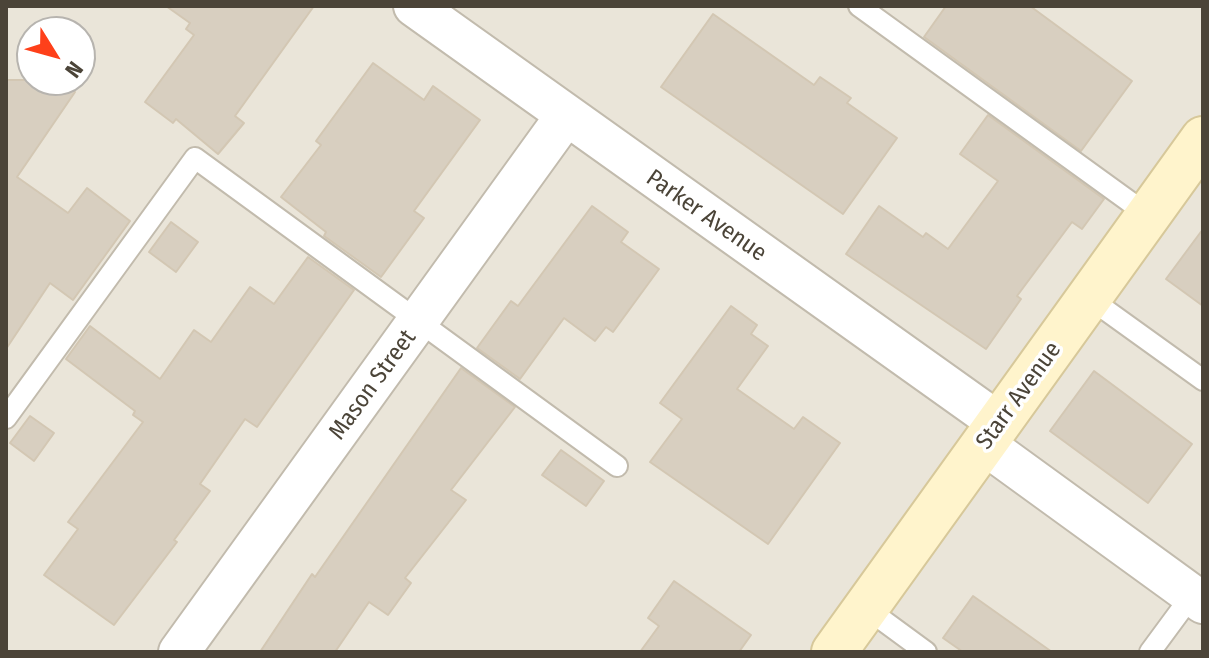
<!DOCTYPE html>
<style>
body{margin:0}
#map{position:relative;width:1209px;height:658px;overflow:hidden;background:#f6f3eb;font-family:"Fira Sans Condensed",sans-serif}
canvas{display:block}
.frame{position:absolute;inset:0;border:8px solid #4b4438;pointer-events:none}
.north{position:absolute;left:16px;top:16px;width:80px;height:80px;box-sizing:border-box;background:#fff;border:2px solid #b7b4af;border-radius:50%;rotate:127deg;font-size:22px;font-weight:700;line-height:32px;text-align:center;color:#4b4438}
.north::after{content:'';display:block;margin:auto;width:28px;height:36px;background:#fe401a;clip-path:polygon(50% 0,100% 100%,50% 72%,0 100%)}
</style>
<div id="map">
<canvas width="1209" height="658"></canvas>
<div class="frame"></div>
<div class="north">N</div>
</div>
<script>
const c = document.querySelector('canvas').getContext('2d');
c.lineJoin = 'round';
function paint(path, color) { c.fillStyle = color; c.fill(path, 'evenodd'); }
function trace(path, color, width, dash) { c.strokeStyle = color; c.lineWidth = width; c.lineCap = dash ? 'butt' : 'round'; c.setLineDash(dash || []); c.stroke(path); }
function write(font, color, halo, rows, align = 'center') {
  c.font = font + ' "Fira Sans Condensed",sans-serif'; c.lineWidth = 7; c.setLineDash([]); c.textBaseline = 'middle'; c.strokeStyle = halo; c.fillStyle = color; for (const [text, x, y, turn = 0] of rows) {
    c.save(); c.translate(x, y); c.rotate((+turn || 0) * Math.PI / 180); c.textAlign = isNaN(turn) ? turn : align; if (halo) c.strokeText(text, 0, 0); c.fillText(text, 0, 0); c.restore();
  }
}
const residential = new Path2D(`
 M6,6H1203V652H6ZM32,32H80V80H32Z`);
const building = new Path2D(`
 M166,6H314L235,116L244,123L218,154L176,119L173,123L145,102L194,35L186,29L190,23Z
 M946,6H1030L1132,81L1081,151L924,37Z
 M713,14L814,85L820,77L851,98L847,103L897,138L843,214L661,87Z
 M373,63L424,100L433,86L480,120L414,211L424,218L381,277L324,236L326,232L281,197L321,145L316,141Z
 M6,80H59L75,92L17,177L68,213L87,188L130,221L73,300L50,283L6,349Z
 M988,115L1104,199L1082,229L1072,222L1017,296L1021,299L986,349L846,254L879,206L923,237L926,233L948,249L998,181L960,154Z
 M592,206L628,232L621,242L659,269L613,332L606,327L595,341L564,318L520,379L477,348L511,301L518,306Z
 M171,222L198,242L176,272L149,252Z
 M1203,229V306L1166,279Z
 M308,257L354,290L257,427L245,419L200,484L210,491L174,540L177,542L114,625L44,575L78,529L68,522L143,422L133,415L135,411L66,359L90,326L160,379L194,330L211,342L250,287L274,304Z
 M731,306L757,325L751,334L768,346L737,389L794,429L803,417L840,443L768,544L650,462L682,419L660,403Z
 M461,368L515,407L451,490L466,500L405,578L411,583L388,615L369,602L335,652H260L312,574L315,577Z
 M1094,371L1192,444L1148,503L1050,431Z
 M30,416L54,433L34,461L10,443Z
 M561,450L604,481L586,506L542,475Z
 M674,581L751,635L739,652H640L659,626L648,618Z
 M973,596L1052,652H963L943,638Z`);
const service = new Path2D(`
 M859,6L1148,215
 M1089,298L1203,380
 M6,418L195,158L617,466
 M866,608L926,652
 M1150,652L1195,591`);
const minor = new Path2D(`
 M414,6L999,423
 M984,444L1203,603
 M179,652L565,117`);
const secondary = new Path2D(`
 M834,652L1203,139`);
const streetNames = [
 ["Parker Avenue",706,216,35],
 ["Mason Street",373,385,-54],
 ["Starr Avenue",1019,396,-54]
];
paint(residential, '#eae5d9');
paint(building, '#d8cfc0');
trace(building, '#d3c7b3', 2);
trace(service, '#c2bbad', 24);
trace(minor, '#c2bbad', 44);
trace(secondary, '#d7c89a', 48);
trace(service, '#fff', 20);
trace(minor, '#fff', 40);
trace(secondary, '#fff4cc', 44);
write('24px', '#4b4438', '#fff', streetNames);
</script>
